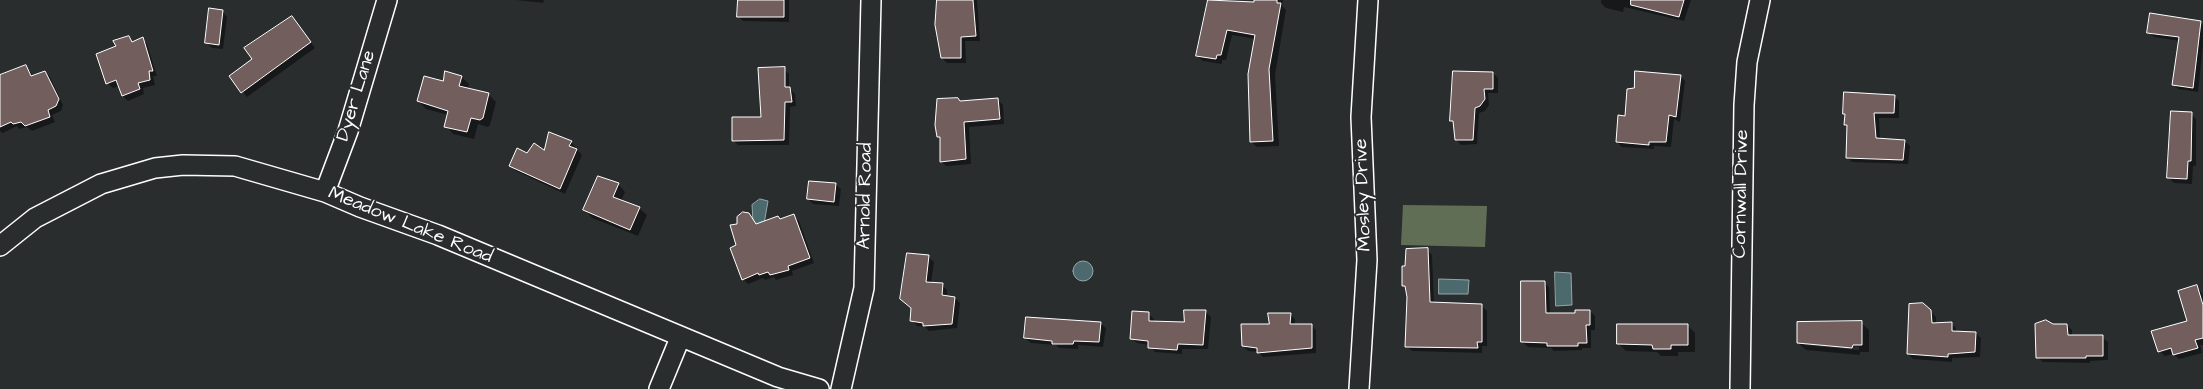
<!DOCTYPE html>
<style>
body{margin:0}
canvas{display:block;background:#2a2d2e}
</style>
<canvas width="2203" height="389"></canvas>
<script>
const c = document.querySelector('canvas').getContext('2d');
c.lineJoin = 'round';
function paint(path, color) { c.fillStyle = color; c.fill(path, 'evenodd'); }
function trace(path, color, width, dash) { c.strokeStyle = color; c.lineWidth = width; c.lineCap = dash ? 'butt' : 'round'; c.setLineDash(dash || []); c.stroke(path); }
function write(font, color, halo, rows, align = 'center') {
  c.font = font + ' "Architects Daughter",sans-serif'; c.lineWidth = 4; c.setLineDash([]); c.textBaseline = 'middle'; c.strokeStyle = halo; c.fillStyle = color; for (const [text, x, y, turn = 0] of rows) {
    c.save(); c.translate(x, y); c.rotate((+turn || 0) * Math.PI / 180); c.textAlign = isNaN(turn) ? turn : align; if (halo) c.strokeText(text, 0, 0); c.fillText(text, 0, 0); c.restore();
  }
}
const green = new Path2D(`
 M1403,205L1487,206L1485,247L1401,245Z`);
const water = new Path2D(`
 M760,199L768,201L764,224H756L753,221L752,205Z
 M1073 271a10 10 0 1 1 20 0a10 10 0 1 1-20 0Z
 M1555,272L1571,273L1572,305L1556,306Z
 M1439,279L1469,280L1468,294H1439Z`);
const shadow = new Path2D(`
 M516,0H544L543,3Z
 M739,0H789V22L743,21L738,16Z
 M938,0H977L980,41H965L966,63H947L942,58Z
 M1209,0L1255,3L1256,0H1283L1282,6L1286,10L1275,75L1279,146L1257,147L1251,142L1255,39L1232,35L1226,60H1222V64L1203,61L1197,56Z
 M1601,0H1691L1684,21L1624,7L1623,12L1606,8L1601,3Z
 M222,11L227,17L223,49L212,48L207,43Z
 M292,17L315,48L247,97L231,76L254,60Z
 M2200,22L2203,25V45L2198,92L2178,89L2173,84L2180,41L2154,37L2149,32Z
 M128,38L133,42L142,39L147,44L157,76H153L155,85L143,88L144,94L128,101L123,96L119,86L113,88L107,83L98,55L117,47Z
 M26,66L34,77L45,72L50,77L63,105L61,111L52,115L55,122L32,131L27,127L19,129L17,126L3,133L0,131V76Z
 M784,69L789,74V88L795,94L796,106L790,107L789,145H738L733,140L762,118Z
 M1493,73L1498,78V93H1488L1489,105L1485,111L1479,113L1477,144L1461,145L1456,139L1455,123L1452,120Z
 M1680,76L1685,81L1680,122L1674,119L1671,147L1654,146V149L1622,147L1617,142L1626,117Z
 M462,77L469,84L468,89L488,94L496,102L490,125L488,127L478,124L474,139L453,134L446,126L448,115L426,109L418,101L444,82Z
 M1894,96L1899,101V118H1879L1880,139L1905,141L1910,146L1908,164L1852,162L1847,157L1848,127L1845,124L1844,113Z
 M998,100L1003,105L1004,124L969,127L971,164L946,166L941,161V140L938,136L960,102Z
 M2191,114L2196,119V166H2193L2192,184L2174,183L2169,178Z
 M571,142L582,155L565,194L516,171L511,166L528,155Z
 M618,184L625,192L621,201L639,208L647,215L638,236L592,218L585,210Z
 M835,184L841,189L839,206L813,204L808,199Z
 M748,214L757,225L778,217L781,220L793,216L799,221L814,263L792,271L793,275L776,280L774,277L765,280L763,278L748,284L743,279L737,246L738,225Z
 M1427,249L1432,255L1434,304L1482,306L1487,311V346H1482V353L1412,351L1407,346V289L1404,285L1407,267Z
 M928,257L934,262L931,283L942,285L947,290V297L955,298L960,303L957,328L929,331L925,327L917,326L912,320Z
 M1544,282L1549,287L1550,314H1576L1590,311L1595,316V330H1591V348H1582V350L1554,351L1551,348L1528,347L1522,342Z
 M2197,286L2203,295V345H2200L2202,353L2179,359L2173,354L2165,356L2159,351L2189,322Z
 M1930,311L1936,317V324L1951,323L1956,328V332L1976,333L1981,338L1980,357L1952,358V362L1913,359L1908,354Z
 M1206,312L1211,317L1208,349H1182V354L1155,352L1149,345L1137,343L1132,338L1149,314L1154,319L1153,322L1185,323Z
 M1290,314L1295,319V325H1311L1316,330V353L1263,357L1258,352L1248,351L1243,346Z
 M1100,323L1106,328L1103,347L1078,345V349L1059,348L1056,345L1031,343L1025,338Z
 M1861,323L1869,330V352H1860V355L1806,350L1798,343ZM1804,343L1859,347V350L1804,345Z
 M1687,325L1695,333V352H1678V356H1661L1657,352L1626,351L1618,343Z
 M2053,325H2067L2072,330V336L2102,337L2108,342V360L2090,361V363L2043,362L2038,357Z`);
const building = new Path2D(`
 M738,0H784V17H737Z
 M937,0H973L976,36L961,37V58H941L935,25Z
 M1208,0L1254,2V0H1277V3H1281L1269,69L1273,141L1250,142L1248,74L1255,35L1227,30L1221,55H1217L1216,59L1196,56Z
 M1631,0H1684L1679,17L1631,5Z
 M209,8L223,10L219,45L205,43Z
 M2150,13L2201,21L2193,88L2172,85L2179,37L2147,33Z
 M292,16L311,42L241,93L229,76L252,59L244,48Z
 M129,36L132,42L143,37L153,71H149L150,80L138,83L140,89L122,96L116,80L106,84L96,54L116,46L113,41Z
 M26,65L31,76L45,71L59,99L56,106L48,110L50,117L25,126L21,122L13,124L11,122L0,127V75Z
 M785,67V87H790L792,102H785L784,140L732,141V117H761L758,68Z
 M445,71L462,76L459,86L489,93L483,118L480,120L471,118L467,132L444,127L448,111L417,101L424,76L443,81Z
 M1453,71L1493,72V89H1484L1485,99L1480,106L1475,108L1473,140H1455L1453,121H1450Z
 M1635,71L1681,75L1676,117L1669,115L1666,142H1649V145L1616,142L1618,115L1625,116L1627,89L1634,88Z
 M1844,92L1895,95L1894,113H1874L1876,138L1905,140L1903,160L1846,158L1847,125H1844L1845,114H1843Z
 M958,98L960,101L998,98L1000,119L964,122L966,159L940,162V137H937L935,125L937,99Z
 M2171,111L2192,112L2191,161H2188L2187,179L2167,178Z
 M549,132L572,141L569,146L577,149L560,189L509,166L517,148L527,153L534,143L544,150Z
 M598,176L619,183L613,197L640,207L630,230L583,210Z
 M809,181L836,183L834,202L807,199Z
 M743,212L749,213L756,224L778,216L780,219L794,214L810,258L788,266L789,270L770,275L768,272L759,275L758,273L742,280L730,248L736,245L730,225L737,224V217Z
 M1428,248L1430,302L1482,304V342H1477L1478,348L1405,347L1407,297L1405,286H1402V266H1405L1406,249Z
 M907,253L929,255L926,282L943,283L942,295L955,297L952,324L923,326V323L910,321L911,308L900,299Z
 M1521,281H1545L1546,313H1575V310H1590V325H1586L1587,343H1578V346H1547V343L1521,342Z
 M2197,285L2203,305V338L2195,340L2198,348L2173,355L2171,348L2158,352L2151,331L2187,321L2178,291Z
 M1923,303L1931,310L1932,323L1952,322V331L1976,332L1975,352L1948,354V357L1907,354L1909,304Z
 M1184,310H1206L1203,345L1178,344L1177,350L1148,348V341L1130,339L1132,311L1149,312V321L1184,322Z
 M1268,313H1291L1290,324H1312V348L1257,353V348L1242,346L1241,324H1269Z
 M1026,317L1101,322L1099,342L1074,341L1073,344H1052V341L1024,338Z
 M2046,320L2053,324H2067L2068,335H2103V356H2086V358H2036L2035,324Z
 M1862,321V345H1853L1852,348L1797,343V322Z
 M1617,324H1688V345H1671V349H1653L1652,345L1617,344Z`);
const street = new Path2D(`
 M325,192L348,131L387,0
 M0,246L35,218L101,184L155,168L183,165L235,166L325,192L360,207L438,235L778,377L819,389
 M659,389L680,338
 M841,389L864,288L871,0
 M1359,389L1367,260L1361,117L1368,0
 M1740,389L1744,105L1747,62L1760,0`);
const streetNames = [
 ["Dyer Lane",357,96,-73],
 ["Cornwall Drive",1742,194,-89],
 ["Mosley Drive",1364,195,-92],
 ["Arnold Road",866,196,-89],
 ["Meadow Lake Road",410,226,22]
];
paint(green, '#616e56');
paint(water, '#4c6a6e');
trace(water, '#94a6a8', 1);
paint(shadow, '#0007');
paint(building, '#715e5d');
trace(building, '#fff', 1);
trace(street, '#fff', 22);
trace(street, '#2a2d2e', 19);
write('19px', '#fff', '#2a2d2e', streetNames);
</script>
